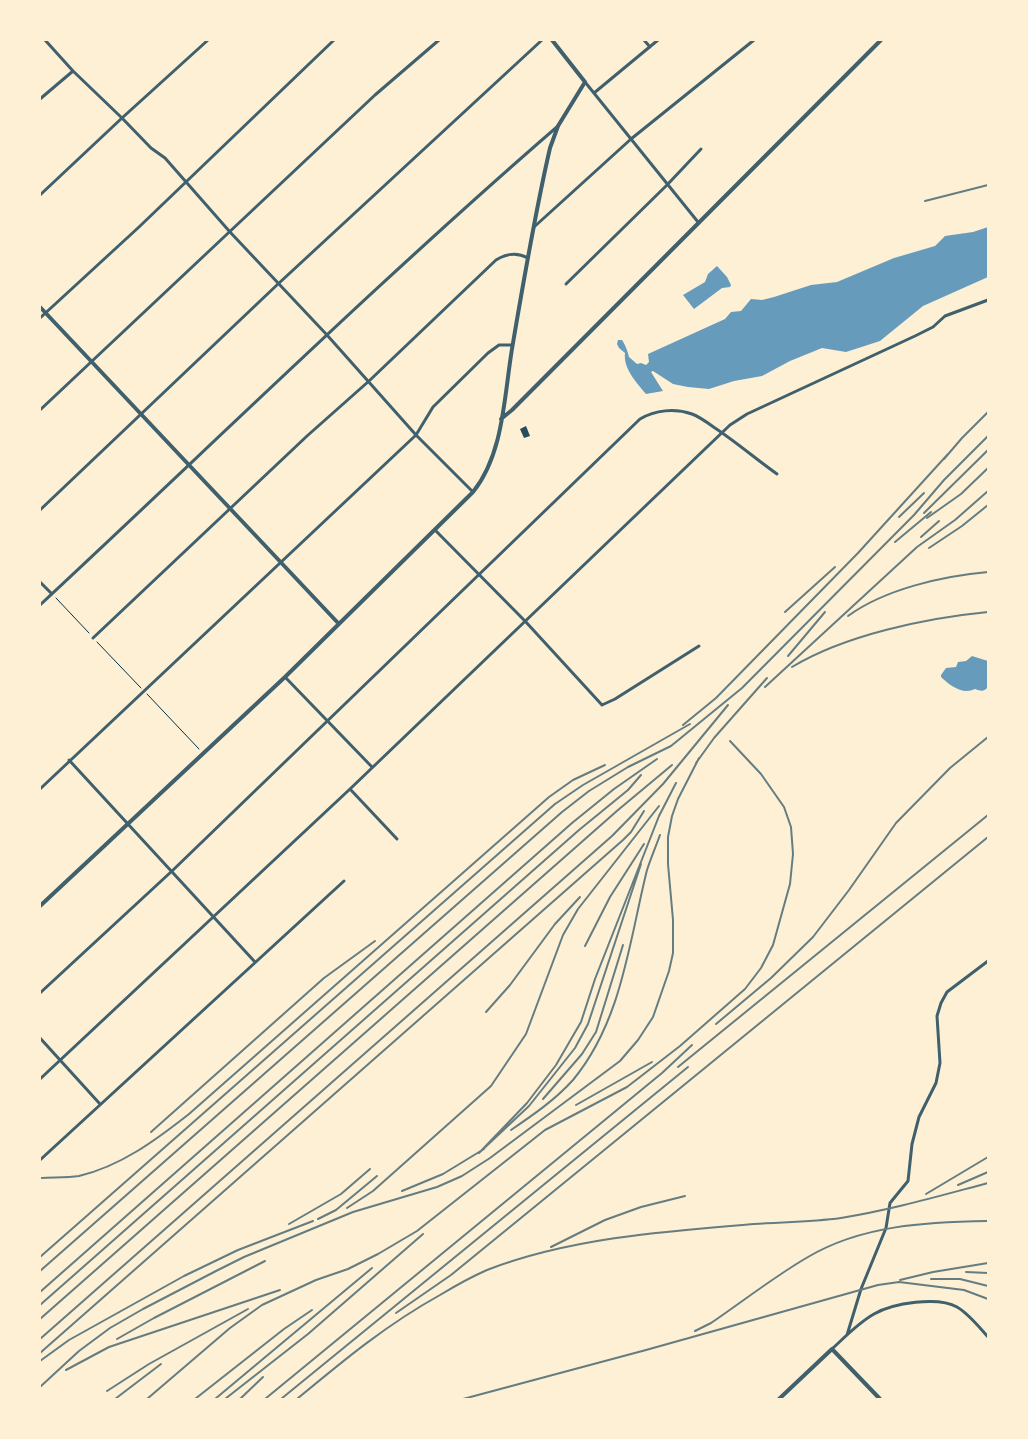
<!DOCTYPE html>
<style>
body{margin:0}
#map{position:relative;width:1028px;height:1439px;overflow:hidden;background:#fdf0d5;font-family:Spectral,serif}
canvas{display:block}
.frame{position:absolute;inset:0;border:41px solid #fdf0d5;pointer-events:none}
</style>
<div id="map">
<canvas width="1028" height="1439"></canvas>
<div class="frame"></div>
</div>
<script>
const c = document.querySelector('canvas').getContext('2d');
c.lineJoin = 'round';
function paint(path, color) { c.fillStyle = color; c.fill(path, 'evenodd'); }
function trace(path, color, width, dash) { c.strokeStyle = color; c.lineWidth = width; c.lineCap = dash ? 'butt' : 'round'; c.setLineDash(dash || []); c.stroke(path); }
const water = new Path2D(`
 M988,227V277L923,306L880,341L846,352L822,348L790,361L762,376L734,381L709,389L688,387L673,384L653,371L651,372L663,391L646,394C636,382 623,368 625,353L619,348L617,344L618,340H622C625,344 628,352 629,357L637,364L641,363L646,365L649,362L648,354L725,319L731,312L741,311L751,299L762,300L774,297L811,285L837,282L894,258L935,246L945,236L973,232Z
 M717,266L727,277L731,285L730,287L722,288L694,309L683,295L705,282L708,274Z
 M972,656L988,661V687C984,692 981,691 975,689C963,695 950,686 941,677V675L946,668L956,667L958,662L966,661Z`);
const building = new Path2D(`
 M526,426L530,436L524,438L520,429Z`);
const path = new Path2D(`
 M56,598L89,633
 M97,642L141,688
 M147,694L199,749`);
const minor = new Path2D(`
 M45,40L73,71L122,118L151,148L165,158L230,232L327,335L416,435L473,492
 M644,40L650,47
 M585,82L698,222
 M594,93L658,40
 M40,99L73,71
 M40,195L122,118L208,40
 M534,227L631,139L754,40
 M566,284L667,185L701,149
 M40,318L139,227L334,40
 M40,410L375,95L439,40
 M40,510L278,284L542,40
 M435,530L525,621L602,705L615,699L699,646
 M40,582L52,594
 M40,605C212,445 380,280 558,126
 M93,638L307,436L369,381L496,260C507,253 517,252 528,258
 M285,677L372,767
 M69,760L255,962
 M40,789L416,435L433,407L488,353L499,345H512
 M350,789L397,839
 M40,993L172,871L640,419C655,410 675,408 692,414C700,417 708,423 715,428C736,442 756,459 777,474
 M40,1038L100,1104
 M40,1079L350,789L730,425L747,414L915,336L933,327L945,316L988,300
 M40,1160L344,881
 M847,1335L861,1289L886,1228L890,1203L908,1181L912,1144L919,1117L936,1083L940,1063L937,1016L941,1003L947,992L988,961
 M832,1349C845,1337 858,1323 874,1314C893,1303 938,1296 957,1307C969,1314 979,1327 988,1337`);
const tertiary = new Path2D(`
 M40,307L339,624
 M501,419L512,410L881,40
 M40,906L285,677L473,492C505,452 504,392 513,343C524,278 535,213 550,148L558,126L585,82L552,40
 M779,1399L832,1349L880,1399`);
const rail = new Path2D(`
 M925,201L988,185
 M944,459L962,438L988,412
 M924,513L988,450
 M899,517L924,493
 M927,518L961,494L988,468
 M921,537L939,521
 M895,542L931,512
 M929,548L962,526L988,505
 M785,612L835,567
 M848,616C885,589 943,576 988,572
 M788,656L825,612
 M792,667C845,635 926,618 988,612
 M765,687L917,547L955,520L988,491
 M683,725L716,698L858,553L948,454
 M696,763L714,738L767,678
 M641,864L588,1024L575,1048L529,1106L479,1153L527,1103L556,1065L581,1022L595,979L659,816L676,783
 M585,946L610,897L644,844
 M486,1012L510,985L555,924L580,897
 M716,1024L771,978L813,937L849,890L896,823L950,768L988,737
 M678,1067L988,815
 M543,1099L582,1054L596,1032L623,945
 M576,1105L652,1062
 M511,1130C533,1115 555,1100 573,1080C622,1021 629,942 647,870C651,858 656,846 660,835
 M151,1132L324,978L375,941
 M40,1178C52,1177 66,1178 79,1176C121,1166 156,1140 189,1114L549,797L573,780L605,765
 M958,1185L988,1172
 M402,1191L443,1174L484,1149
 M926,1194L988,1157
 M347,1208L373,1191L491,1086L526,1034L563,935L578,909L659,806
 M318,1219L336,1210L377,1176
 M289,1224L341,1194L370,1169
 M551,1247L605,1220L641,1207L685,1196
 M40,1257L555,804L583,785L690,724
 M40,1271L562,812L589,791L628,767L671,746L742,688L914,515L944,480L988,436
 M966,1272L988,1273
 M931,1279H960L988,1286
 M900,1280L933,1272L988,1263
 M40,1292L572,823L614,789L657,759
 M40,1305L579,830L628,790L641,775
 M396,1313L451,1275L988,837
 M40,1319L618,810L672,765
 M695,1331L711,1323C742,1302 775,1276 808,1257C862,1225 927,1222 988,1221
 M40,1339L612,836L663,784L728,705
 M117,1339L154,1318L265,1261
 M40,1353L623,840L631,832L644,811
 M40,1361L69,1340L184,1276L238,1250L313,1221
 M66,1370L109,1347L280,1290
 M40,1387L79,1351L110,1328L143,1309L216,1271L244,1257L353,1212L437,1187L462,1176L490,1158L620,1061L638,1040L653,1017L669,971L673,953V920L668,864V837L672,816L678,799L699,758
 M107,1391L149,1364L248,1309
 M115,1399L161,1364
 M147,1399L230,1328L262,1305L316,1280L348,1269L378,1254L417,1231L545,1130L627,1087L680,1046L745,989L761,968L773,945L790,884L793,854L791,827L784,807L761,774L730,741
 M195,1399L284,1329L312,1310
 M215,1399L372,1268
 M225,1399L308,1334L423,1234
 M240,1399L263,1377
 M265,1399L662,1073L692,1045
 M281,1399L688,1067
 M297,1399C344,1360 386,1325 440,1295C455,1286 471,1277 487,1270C569,1238 667,1231 754,1224C783,1222 812,1222 841,1218C891,1210 939,1196 988,1183
 M463,1399L646,1350L878,1285L899,1282L964,1290L988,1299`);
paint(water, '#669bbc');
paint(building, '#264d5e');
trace(path, '#003049', 1);
trace(minor, '#3f606c', 3);
trace(tertiary, '#3f606c', 4);
trace(rail, '#657d81', 2);
</script>
